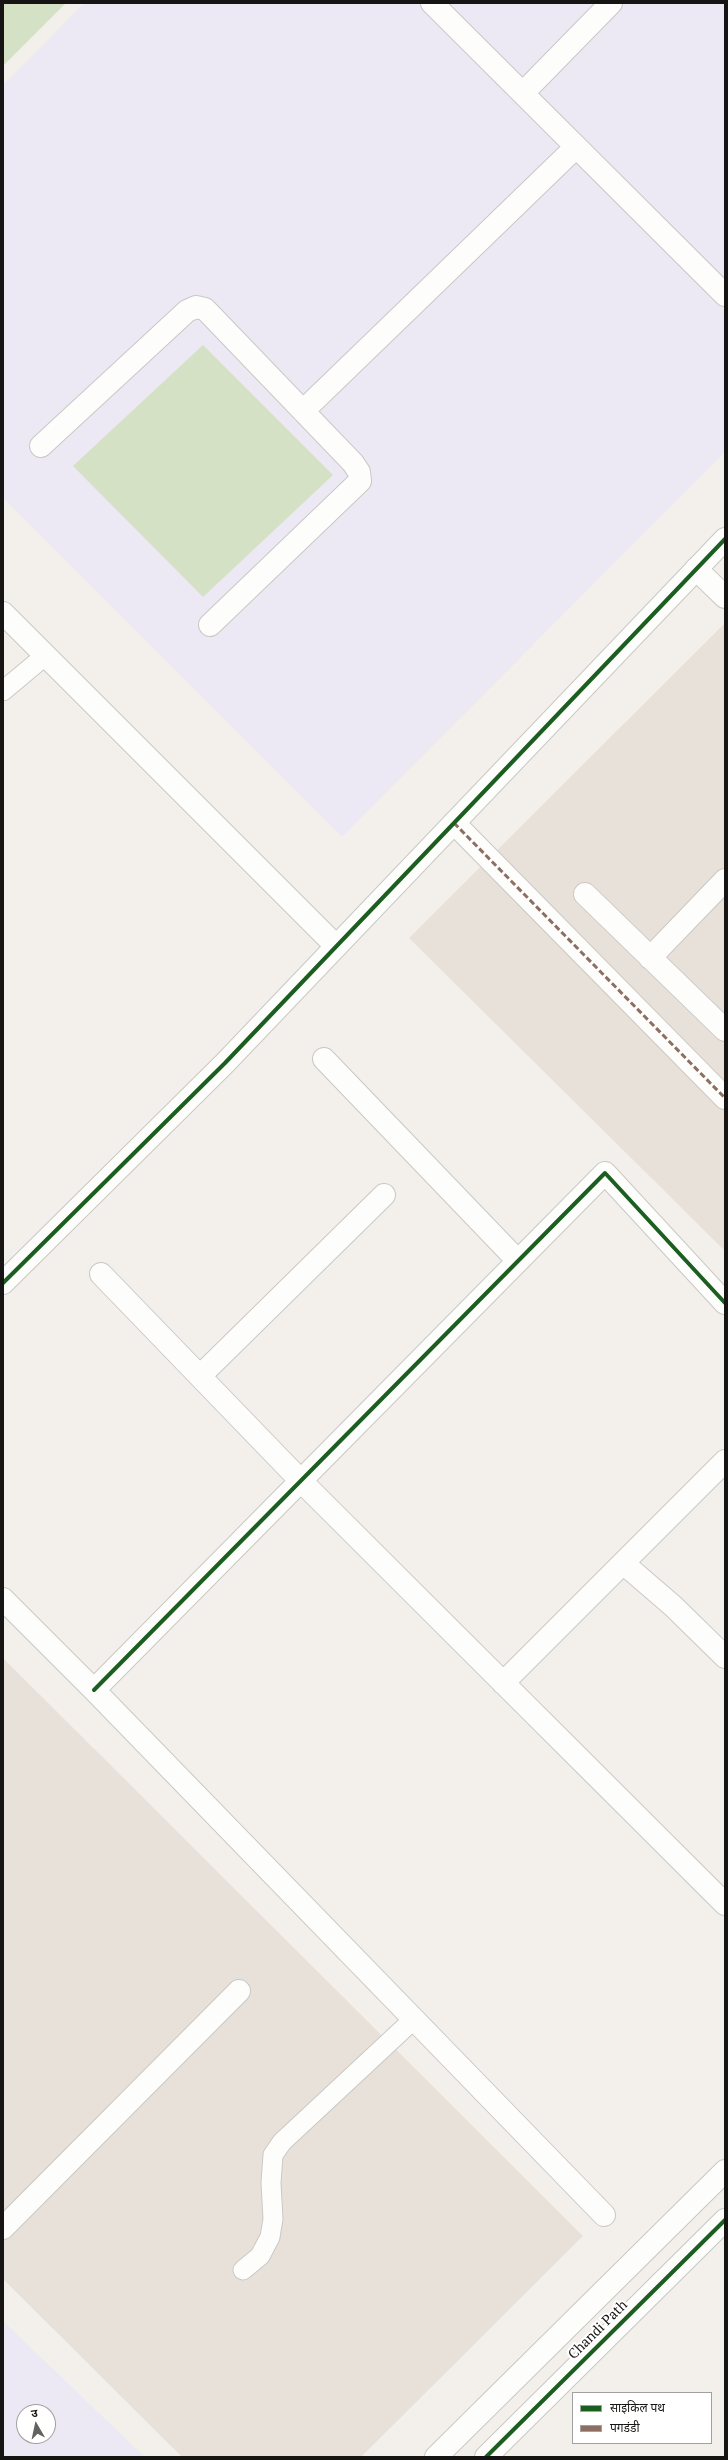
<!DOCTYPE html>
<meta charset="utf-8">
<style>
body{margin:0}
#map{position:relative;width:728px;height:2460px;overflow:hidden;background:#f3f0ec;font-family:"PT Serif","Noto Sans Devanagari",serif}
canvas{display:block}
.frame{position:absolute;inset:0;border:4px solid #171513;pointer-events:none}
.legend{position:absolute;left:572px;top:2392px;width:140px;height:52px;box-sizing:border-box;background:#fff;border:1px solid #a2a1a1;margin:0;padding:5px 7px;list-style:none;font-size:12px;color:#171513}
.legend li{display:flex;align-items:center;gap:8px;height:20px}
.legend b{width:20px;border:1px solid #a2a1a1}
.north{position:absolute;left:16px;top:2404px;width:40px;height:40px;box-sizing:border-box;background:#fff;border:1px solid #a2a1a1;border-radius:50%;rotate:351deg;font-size:11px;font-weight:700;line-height:16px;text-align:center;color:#171513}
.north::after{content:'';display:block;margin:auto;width:14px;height:18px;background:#64625f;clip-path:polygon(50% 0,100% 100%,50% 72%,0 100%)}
</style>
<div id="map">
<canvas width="728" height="2460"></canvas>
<div class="frame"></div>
<ul class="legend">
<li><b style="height:5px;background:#1b5e20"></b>साइकिल पथ</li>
<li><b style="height:5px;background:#8d6e63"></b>पगडंडी</li>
</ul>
<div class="north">उ</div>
</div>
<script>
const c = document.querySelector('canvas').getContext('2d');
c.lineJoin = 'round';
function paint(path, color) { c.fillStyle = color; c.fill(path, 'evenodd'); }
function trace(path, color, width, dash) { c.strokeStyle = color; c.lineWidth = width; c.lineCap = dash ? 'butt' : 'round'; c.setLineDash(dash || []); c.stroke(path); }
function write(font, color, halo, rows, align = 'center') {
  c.font = font + ' "PT Serif",serif'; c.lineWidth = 4; c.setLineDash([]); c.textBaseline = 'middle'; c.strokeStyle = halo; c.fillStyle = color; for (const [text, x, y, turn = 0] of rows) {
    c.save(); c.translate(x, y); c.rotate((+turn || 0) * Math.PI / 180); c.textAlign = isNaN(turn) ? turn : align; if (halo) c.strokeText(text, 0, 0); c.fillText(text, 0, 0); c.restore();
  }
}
const built = new Path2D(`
 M725,623V1251L409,938Z
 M3,1658L583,2236L361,2457H182L3,2279Z`);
const medical = new Path2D(`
 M84,3H725V452L342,837L3,498V85Z
 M3,2321L145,2457H3ZM24,2412H48V2436H24Z`);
const green = new Path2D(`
 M3,3H66L3,66Z
 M203,345L333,475L203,597L73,466Z`);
const lane = new Path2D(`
 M3,691L46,655
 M243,2270L260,2256L270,2237L273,2219L271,2183L273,2155L282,2142L414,2019`);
const street = new Path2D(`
 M432,3L725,295
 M523,93L611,3
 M303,411L576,147
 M41,446L187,311L196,307L205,309L353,463L359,472L360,481L210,625
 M696,569L725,597
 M454,823L725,1098
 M585,894L725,1030
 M650,958L725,880
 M324,1059L518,1261
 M101,1274L301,1481L725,1904
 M200,1376L384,1195
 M623,1563L673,1606L725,1657
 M3,1599L94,1690L604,2215
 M503,1683L725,1461
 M94,1690L605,1173L725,1303
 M3,2228L239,1991`);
const secondary = new Path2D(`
 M3,613L336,946
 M3,1283L225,1063L725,539
 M436,2457L725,2171
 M486,2457L725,2220`);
const quiet = new Path2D(`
 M454,823L725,1098`);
const cycleway = new Path2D(`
 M3,1283L225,1063L725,539
 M94,1690L605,1173L725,1303
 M486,2457L725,2220`);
const streetNames = [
 ["Chandi Path",598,2330,-45]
];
paint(built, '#e8e1d9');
paint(medical, '#ede9f4');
paint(green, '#d5e1c4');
trace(lane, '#cac8c5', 21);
trace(street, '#cac8c5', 24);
trace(secondary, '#cac8c5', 24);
trace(lane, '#fdfdfc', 19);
trace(street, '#fdfdfc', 22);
trace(secondary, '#fdfdfc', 22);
trace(quiet, '#8d6e63', 3, [6, 3]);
trace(cycleway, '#1b5e20', 4);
write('14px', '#171513', '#fff', streetNames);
</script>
